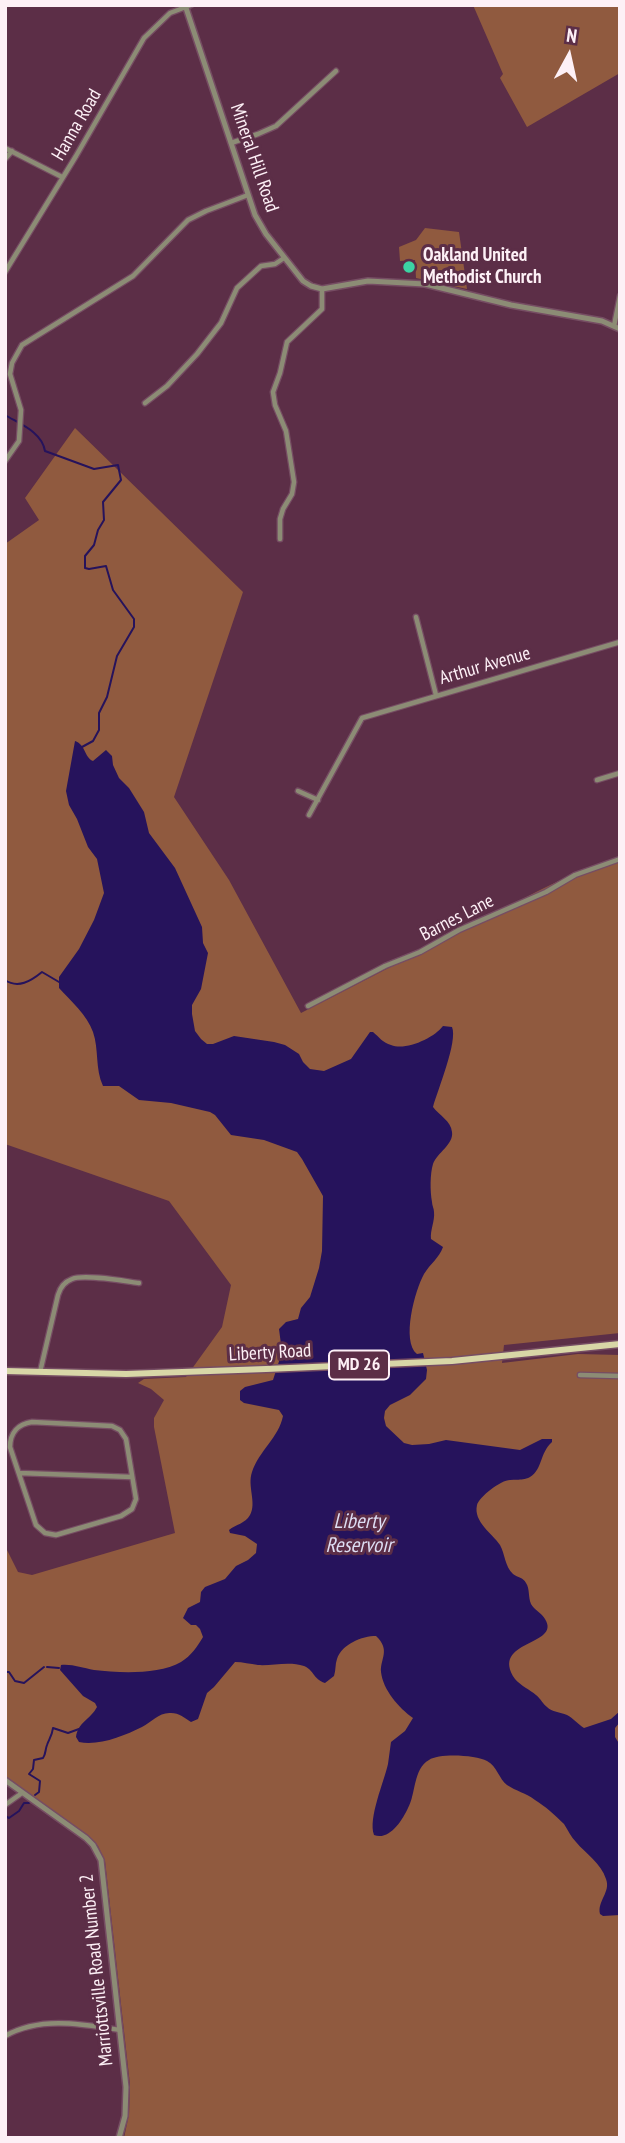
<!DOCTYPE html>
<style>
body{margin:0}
#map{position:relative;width:625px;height:2143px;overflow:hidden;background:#5c2e47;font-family:"PT Sans Narrow",sans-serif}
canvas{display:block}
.frame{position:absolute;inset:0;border:7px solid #fdf0f6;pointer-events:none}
.north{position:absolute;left:534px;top:21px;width:70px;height:70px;-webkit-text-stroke:5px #5c2e47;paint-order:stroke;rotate:8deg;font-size:19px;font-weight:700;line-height:28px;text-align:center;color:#fdf0f6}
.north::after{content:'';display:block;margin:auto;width:24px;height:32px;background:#fdf0f6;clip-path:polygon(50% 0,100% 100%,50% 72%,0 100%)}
</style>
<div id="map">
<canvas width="625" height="2143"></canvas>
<div class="frame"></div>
<div class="north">N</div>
</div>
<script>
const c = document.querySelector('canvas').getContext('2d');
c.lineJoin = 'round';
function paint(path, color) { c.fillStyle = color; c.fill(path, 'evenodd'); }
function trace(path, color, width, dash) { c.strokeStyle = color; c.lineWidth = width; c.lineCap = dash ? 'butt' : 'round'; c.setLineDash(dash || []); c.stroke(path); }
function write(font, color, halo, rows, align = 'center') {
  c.font = font + ' "PT Sans Narrow",sans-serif'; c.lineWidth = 6; c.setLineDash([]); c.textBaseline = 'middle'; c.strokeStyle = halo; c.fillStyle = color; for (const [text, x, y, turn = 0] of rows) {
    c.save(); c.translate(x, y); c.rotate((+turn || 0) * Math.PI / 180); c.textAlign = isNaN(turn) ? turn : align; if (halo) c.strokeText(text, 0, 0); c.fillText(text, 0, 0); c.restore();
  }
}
const green = new Path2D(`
 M473,5H620V73L527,127L500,78L503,74Z
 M425,228L459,232L467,289L416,278L415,260L400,261L399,247L416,240Z
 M75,428L243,592L174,797L229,880L301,1013L538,891L575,873L620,857V1333L504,1345L502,1363L578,1354L620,1355V2138H124L129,2114L130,2085L105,1861L98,1846L89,1837L5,1776V1546L18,1572L32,1575L175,1533L154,1427V1418L164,1400L151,1389L138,1383L144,1379L186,1377L222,1327L231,1285L169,1201L5,1144V544L39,520L25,498Z`);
const water = new Path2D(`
 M75,741C86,745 84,757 93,761L106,750L112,756L113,765L119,778L129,788L144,812L149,833L175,868L202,927L203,943L208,953L201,989L192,1005V1014L195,1031L201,1039L207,1044H213L234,1036L274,1042L285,1045L299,1054L303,1062L310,1069L324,1071L351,1059L370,1032H373C379,1037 383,1043 391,1045C406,1051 434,1038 443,1026L452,1027C458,1041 438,1089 433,1107C439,1115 451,1121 452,1132C454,1144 437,1153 433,1164C430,1174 430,1191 432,1202C432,1205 434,1209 434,1212C435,1221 430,1230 431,1239L443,1247C439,1258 430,1264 424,1274C415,1290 401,1341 417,1354L423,1353L427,1370L426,1379L410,1395L390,1405L385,1411L384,1418L386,1426L404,1443L412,1445L429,1444L446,1440L520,1450L542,1439H552V1442C539,1454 543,1469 530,1477C522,1481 518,1479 510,1480C501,1480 479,1497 477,1505C473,1522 493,1534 500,1545C505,1554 505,1567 513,1574C518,1578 523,1577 526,1583C530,1589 528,1597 531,1604C534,1610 542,1613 545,1619C562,1646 489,1640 515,1679C520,1685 530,1690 536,1695C541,1699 543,1704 547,1707C552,1712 560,1712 567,1715C573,1718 578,1724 584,1728L611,1719L620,1711V1722L615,1728V1737L620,1745V1915L603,1916L600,1914C597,1901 611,1892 606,1879C601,1863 586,1854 576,1842C571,1837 568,1830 564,1824C556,1816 545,1806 535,1800C526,1793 516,1791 507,1785C499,1779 497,1766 487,1761C476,1755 439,1753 429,1760C413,1769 416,1794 408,1808C402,1821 389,1841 374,1835C368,1818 384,1782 388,1764C389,1757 390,1749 391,1742L405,1731L413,1718C399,1708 383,1690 381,1672C380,1659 391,1650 376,1636C362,1636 342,1644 337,1659C335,1664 336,1670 334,1676L325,1683C313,1679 314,1670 304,1666C289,1661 272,1666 258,1665C250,1664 243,1662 235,1662L214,1687L207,1693L198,1719L191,1722C185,1718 179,1713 171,1713C159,1712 152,1722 142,1727C124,1736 99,1746 79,1742L76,1737C78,1722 90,1720 97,1707L95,1703L83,1696L60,1670L61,1665C73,1664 82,1668 94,1670C119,1673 158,1675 181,1662C191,1656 197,1647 203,1637L200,1629L196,1625H191L183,1618L188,1608L200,1602L201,1592L205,1587L225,1579L236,1566L248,1560L256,1553L257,1544L245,1536L230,1533L229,1530C236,1524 245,1524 250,1515C257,1503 247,1486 252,1472C259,1451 279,1437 283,1416L279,1410L244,1403L240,1400V1391L245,1387L273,1380L282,1352L279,1329L286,1322L298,1319L301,1308L310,1297L319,1268L322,1251L323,1196L302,1159L297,1152L264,1140L231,1135L215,1115L210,1112L171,1103L139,1100L119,1086H103C95,1069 99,1049 93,1032C87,1015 71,1001 59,988V977L79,949L94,920L104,893L97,859L88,847L77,819L69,805L66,791Z`);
const stream = new Path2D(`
 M5,415C20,424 42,432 45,451L94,469L118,465L121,480L103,502L104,520L98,530L94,545L85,556V568L89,569L106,566L113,590L134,619V627L117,656L107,697L99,713V730L93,741L82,747
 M5,980C18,989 31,981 42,972L59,982
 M47,1667L59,1668
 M5,1672H9L15,1681L24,1683L44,1667
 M35,1795L39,1792L40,1781L29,1774L33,1769L34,1760L43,1758C46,1754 45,1750 47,1745C49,1739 52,1736 53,1728L68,1733L79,1729
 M5,1816L9,1818L19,1811L24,1803H29`);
const minor = new Path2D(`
 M231,143L258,134L276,126L336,71
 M5,148L62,177
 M5,159L12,151
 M5,272L76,156L144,38L170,13L191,5
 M614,326L620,296
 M145,403L167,386L197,354L221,323L237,288L261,266L275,264L284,258
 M5,461L19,441L21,410L10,374L12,363L22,345L133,276L188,220L206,211L248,195
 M280,539V519L283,509L292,494L294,482L286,431L275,405L273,392L280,373L287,342L322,309V289
 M416,617L436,695
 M597,780L620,773
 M298,791L318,800
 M309,815L362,718L620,642
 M308,1006L385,966L420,952L459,930L546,892L575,875L620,859
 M40,1372L58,1295C60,1288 64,1282 72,1279C84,1274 124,1281 139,1283
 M580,1375L620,1376
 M32,1422L112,1426L120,1430L126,1439L136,1499L132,1509L121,1516L56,1535L45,1533L36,1525L10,1447C10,1433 18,1424 32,1422Z
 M19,1473L132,1477
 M5,1805L22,1793
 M5,2036C40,2016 82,2024 120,2030`);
const tertiary = new Path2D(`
 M185,5L255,215L266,234L303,281L311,286L322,289L368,281L425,284L511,305L602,321L620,329
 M5,1780L86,1838L93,1845L101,1860L126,2087L125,2116L119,2138`);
const primary = new Path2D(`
 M5,1371L126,1374L266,1369L452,1361L620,1344`);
const markers = [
 [409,267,7,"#3cd4a4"]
];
const shields = [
 [359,1365,60]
];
const shieldNames = [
 ["MD 26",359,1365]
];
const streetNames = [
 ["Hanna Road",77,125,-60],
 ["Mineral Hill Road",254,158,71],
 ["Arthur Avenue",485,666,-16],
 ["Barnes Lane",457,918,-27],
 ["Liberty Road",270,1353,-3],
 ["Marriottsville Road Number 2",97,1970,-96]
];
const poiNames = [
 ["Oakland United",423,256],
 ["Methodist Church",423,278]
];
const waterNames = [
 ["Liberty",359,1522],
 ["Reservoir",359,1546]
];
paint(green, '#905a3f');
paint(water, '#26135c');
trace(stream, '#26135c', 2);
trace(minor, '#764d63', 7);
trace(tertiary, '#764d63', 8);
trace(primary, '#764d63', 9);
trace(minor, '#8c8c75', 4.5);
trace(tertiary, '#8c8c75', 5);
trace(primary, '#d8d7a7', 6);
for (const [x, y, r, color] of markers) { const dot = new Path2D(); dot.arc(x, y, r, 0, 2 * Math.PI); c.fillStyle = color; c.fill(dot); trace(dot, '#5c2e47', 2.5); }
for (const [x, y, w] of shields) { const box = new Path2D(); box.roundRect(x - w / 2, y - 14.5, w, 29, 5); c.fillStyle = '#5c2e47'; c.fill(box); trace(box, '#fdf0f6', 2); }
write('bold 18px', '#fdf0f6', null, shieldNames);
write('19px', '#fdf0f6', '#5c2e47', streetNames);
write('bold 19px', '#fdf0f6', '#5c2e47', poiNames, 'left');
write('italic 21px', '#ddddf3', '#5c2e47', waterNames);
</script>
